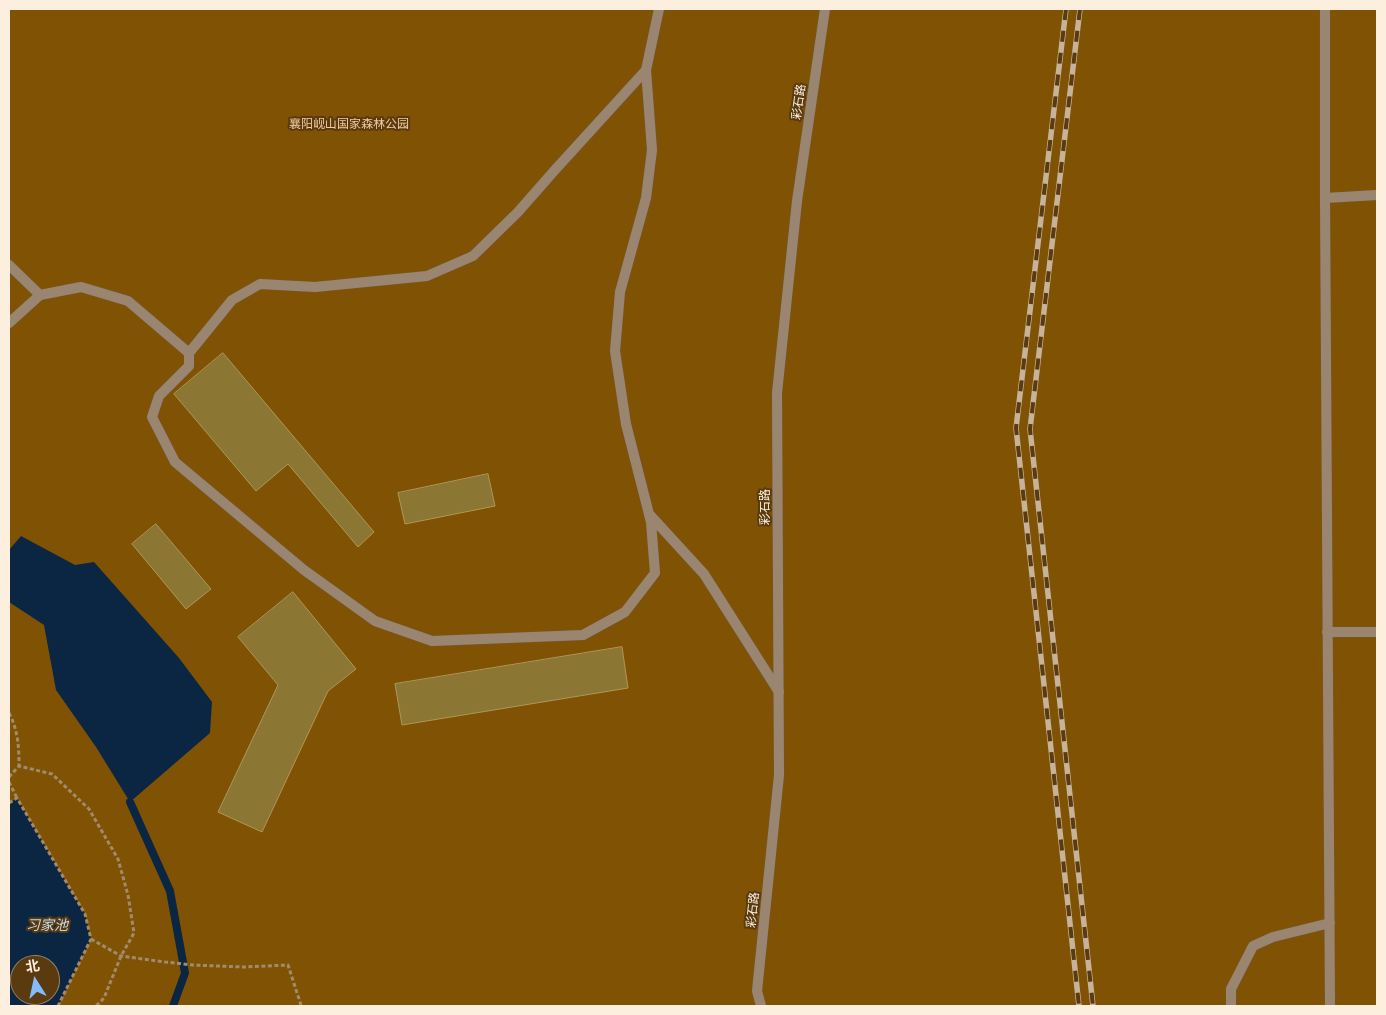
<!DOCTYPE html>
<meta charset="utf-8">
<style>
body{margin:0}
#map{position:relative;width:1386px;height:1015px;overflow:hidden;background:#5a3b10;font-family:Mulish,"Noto Sans SC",sans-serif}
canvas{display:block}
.frame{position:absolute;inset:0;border:10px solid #fdefde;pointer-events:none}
.north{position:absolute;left:10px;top:955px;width:50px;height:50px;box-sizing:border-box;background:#5a3b10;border:1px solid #9b8362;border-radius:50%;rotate:350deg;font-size:14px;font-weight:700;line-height:20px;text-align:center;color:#fdefde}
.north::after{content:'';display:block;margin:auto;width:18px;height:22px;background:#83bcfa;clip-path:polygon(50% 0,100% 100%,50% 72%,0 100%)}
</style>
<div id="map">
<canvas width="1386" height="1015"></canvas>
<div class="frame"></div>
<div class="north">北</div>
</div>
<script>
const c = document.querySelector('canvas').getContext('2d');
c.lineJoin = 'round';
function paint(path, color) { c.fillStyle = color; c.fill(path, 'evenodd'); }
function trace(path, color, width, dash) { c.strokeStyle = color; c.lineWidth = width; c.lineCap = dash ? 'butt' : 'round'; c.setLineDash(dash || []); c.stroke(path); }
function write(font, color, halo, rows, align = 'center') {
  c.font = font + ' Mulish,"Noto Sans SC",sans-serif'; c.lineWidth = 4; c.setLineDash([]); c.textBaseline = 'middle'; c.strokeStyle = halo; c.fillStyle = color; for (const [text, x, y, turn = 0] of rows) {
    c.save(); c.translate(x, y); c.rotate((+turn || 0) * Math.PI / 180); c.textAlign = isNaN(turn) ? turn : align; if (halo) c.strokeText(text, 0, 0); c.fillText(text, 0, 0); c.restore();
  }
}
const green = new Path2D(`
 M9,9H1377V1006H9ZM20,965H50V995H20Z`);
const water = new Path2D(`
 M21,536L75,565L94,562L179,658L212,702L210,733L130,802L96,747L56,690L44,625L9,602V550Z
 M17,798L85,914L91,939L58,1006H9V803ZM20,965H50V995H20Z`);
const stream = new Path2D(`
 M130,802L170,891L185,973L173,1006`);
const building = new Path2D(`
 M223,353L374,532L358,547L288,464L256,491L174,394Z
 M488,474L495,506L405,524L398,493Z
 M156,524L211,589L186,609L132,544Z
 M293,592L356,669L328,691L262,832L218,812L278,685L238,637Z
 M622,647L628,688L402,725L395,684Z`);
const path = new Path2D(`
 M9,713C18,730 19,747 19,766
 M9,777L19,766L52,774L89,809L118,859L128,895L134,933L121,956L104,998L96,1006
 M9,782L17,798
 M9,803L17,798L85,914L91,939L58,1006
 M91,939L121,956L165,962L193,965L244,967L288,965L300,1002L301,1006`);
const service = new Path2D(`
 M1325,198V9
 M40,295L81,287L128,301L189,353V366L159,396L152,417L175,462L304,570L375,621L432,641L583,635L625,612L655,573L651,522L626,424L615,351L620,292L646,198L652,150L646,70L659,9
 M189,353L232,300L260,284L315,287L427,276L473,256L518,212L554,171L646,70
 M649,514L704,574L779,692
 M1327,632H1377
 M1231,1006V989L1253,946L1273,937L1330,923
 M1330,1006L1325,198L1377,195`);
const pedestrian = new Path2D(`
 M9,265L40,295L9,323`);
const tertiary = new Path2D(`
 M761,1006L757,991L779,775L777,393L797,201L825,9`);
const rail = new Path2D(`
 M1066,9L1016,428L1079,1006
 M1080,9L1030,429L1093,1006`);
const streetNames = [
 ["彩石路",799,102,-82],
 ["彩石路",765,507,-90],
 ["彩石路",753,910,-84]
];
const parkNames = [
 ["襄阳岘山国家森林公园",349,124]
];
const waterNames = [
 ["习家池",47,926]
];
paint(green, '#805203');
paint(water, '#0b2642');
trace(stream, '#0b2642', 8);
paint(building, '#8c7634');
trace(building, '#ae9857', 1);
trace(service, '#745831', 11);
trace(pedestrian, '#745831', 11);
trace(tertiary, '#745831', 11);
trace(path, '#a28b6c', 3, [4, 2.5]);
trace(service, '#9a8670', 10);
trace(pedestrian, '#9a8670', 10);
trace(tertiary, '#9a8670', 10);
trace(rail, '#c7b39a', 5.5);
trace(rail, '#5a3b10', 4, [11]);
write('12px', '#fdefde', '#5a3b10', streetNames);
write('12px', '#f1cb9e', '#5a3b10', parkNames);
write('italic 14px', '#c4d7ed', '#5a3b10', waterNames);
</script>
